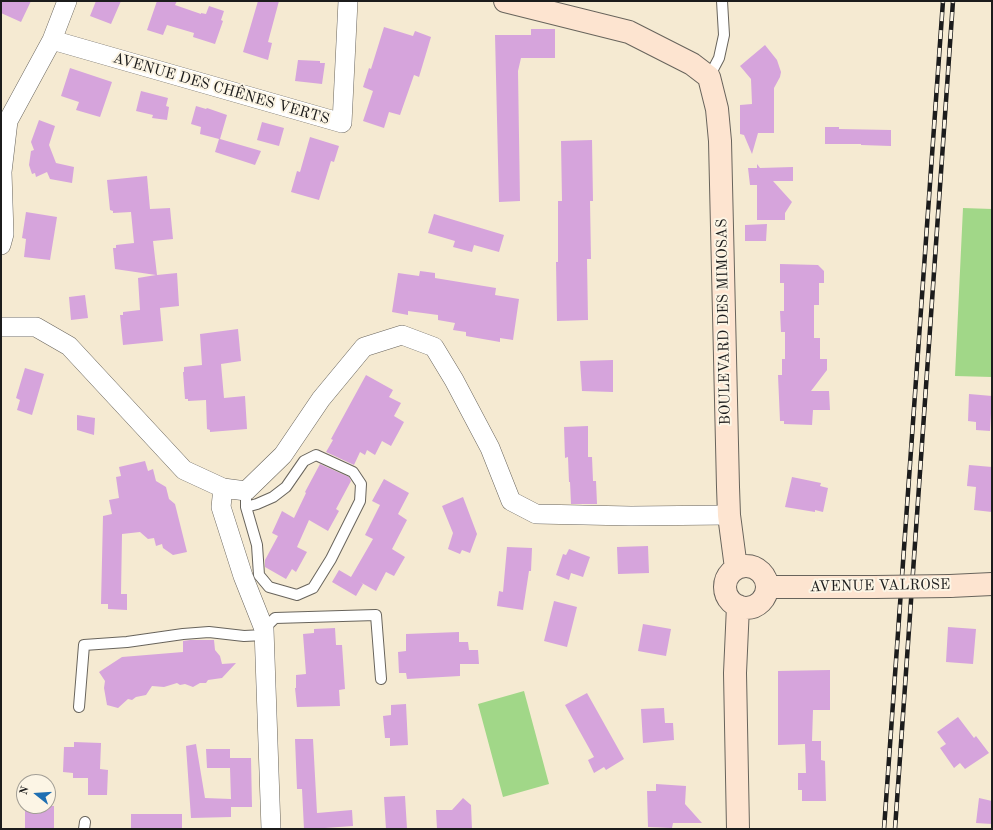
<!DOCTYPE html>
<meta charset="utf-8">
<style>
body{margin:0}
#map{position:relative;width:993px;height:830px;overflow:hidden;background:#f5ead2;font-family:"Old Standard TT",serif}
canvas{display:block}
.frame{position:absolute;inset:0;border:2px solid #1c1c1c;pointer-events:none}
.north{position:absolute;left:16px;top:774px;width:40px;height:40px;box-sizing:border-box;background:#fcf5e5;border:1px solid #a29e95;border-radius:50%;rotate:287deg;font-size:11px;font-weight:700;line-height:16px;text-align:center;color:#1c1c1c}
.north::after{content:'';display:block;margin:auto;width:14px;height:18px;background:#1f6fb2;clip-path:polygon(50% 0,100% 100%,50% 72%,0 100%)}
</style>
<div id="map">
<canvas width="993" height="830"></canvas>
<div class="frame"></div>
<div class="north">N</div>
</div>
<script>
const c = document.querySelector('canvas').getContext('2d');
c.lineJoin = 'round';
function paint(path, color) { c.fillStyle = color; c.fill(path, 'evenodd'); }
function trace(path, color, width, dash) { c.strokeStyle = color; c.lineWidth = width; c.lineCap = dash ? 'butt' : 'round'; c.setLineDash(dash || []); c.stroke(path); }
function write(font, color, halo, rows, align = 'center') {
  c.font = font + ' "Old Standard TT",serif'; c.lineWidth = 4; c.setLineDash([]); c.textBaseline = 'middle'; c.strokeStyle = halo; c.fillStyle = color; for (const [text, x, y, turn = 0] of rows) {
    c.save(); c.translate(x, y); c.rotate((+turn || 0) * Math.PI / 180); c.textAlign = isNaN(turn) ? turn : align; if (halo) c.strokeText(text, 0, 0); c.fillText(text, 0, 0); c.restore();
  }
}
const green = new Path2D(`
 M963,208L992,209V377L955,376Z
 M524,691L549,784L503,797L478,704Z`);
const building = new Path2D(`
 M1,1H31L21,22L1,13Z
 M96,1H121L111,24L90,16Z
 M157,1H177L175,5L201,14V13L206,14L209,6L224,11L221,20L223,21L215,44L193,37L194,33L167,25L163,35L147,30Z
 M258,1H279L268,42L272,43L268,60L243,52Z
 M384,27L413,36L415,31L431,37L419,77L414,75L400,115L389,112L384,128L363,121L373,91L363,87L369,68L371,69Z
 M531,29H555V58H521L518,71L520,201L499,202L495,35H531Z
 M765,45L777,60L781,72L780,77L774,88V133H758L752,154L744,135L740,134V105L752,104L751,79L740,66Z
 M298,60L320,61V63H325L322,84L295,81Z
 M70,68L112,82L100,117L76,110L79,102L61,96Z
 M141,91L168,98L166,106L169,107L167,120L152,118L153,115L136,111Z
 M196,106L206,109L207,108L227,115L220,139L261,151L255,165L215,152L219,139L200,134L201,127L191,124Z
 M39,120L55,126L49,145L56,163L74,167L72,183L50,179L47,172L36,177L35,173L32,174L29,165L31,151L34,150L31,142Z
 M262,122L284,128L279,146L257,140Z
 M825,127H839V129L891,130V146L861,145V144H825Z
 M310,137L339,146L334,162L331,161L319,200L291,192L297,171L300,172Z
 M592,140L593,201H590L591,259H587L588,320L557,321L556,262H558V201H562L561,141Z
 M757,164L760,168L793,167V181H773L792,202L785,213V220H757V185H750L748,168H757Z
 M147,176L150,209L170,208L173,239L153,241L157,275L177,273L179,306L160,308L163,341L123,345L120,315H123V312L140,310L138,278L156,275L115,269L113,248H116V245L134,243L131,212L113,213V211L110,210L107,180Z
 M26,212L57,217L50,260L24,257L26,239L22,238Z
 M434,214L504,235L499,252L474,245L472,252L453,247L455,241L428,233Z
 M767,224L766,241H745V225Z
 M780,264L818,265L824,271V283H819V305H814V338H820V359H827V370L811,391H829L830,410H813L812,425L784,424V421H780L778,375H782V359H785V332H781L780,311H784V283H780Z
 M420,271L435,273V278L496,288L495,295L519,299L513,340L500,338V342L466,336V332L453,330L455,323L438,320V315L408,311V315L392,312L398,273L419,276Z
 M85,295L88,318L71,320L69,297Z
 M238,329L241,361L221,364L224,398L245,396L247,429L210,432V430L207,429L206,400L188,401V399H185L183,372H184V367L202,365L200,334Z
 M613,360V392L582,391L580,361Z
 M25,368L44,374L32,415L17,410L20,400L16,398Z
 M366,375L393,390L389,397L401,403L394,416L404,422L391,446L382,441L375,455L367,450L365,455L360,452L354,465L326,452L333,440L331,439Z
 M969,394L992,396L990,431L976,430V422L968,421Z
 M77,415L95,418L94,435L77,430Z
 M588,426V457H592L593,481H596L597,504H571L570,482H569L568,457L565,458L564,427Z
 M145,461L148,471L153,469L156,481L166,487L169,499L175,504L187,552L173,555L163,548L162,544L156,546L154,538L148,539L140,532L122,534L121,594H127V610L108,609V604H101L103,516L112,514L109,500L119,498L116,477L121,476L119,467Z
 M320,464L349,477L351,481L336,509L339,511L328,531L309,520L297,547L307,552L296,572L292,569L286,579L265,567V560L278,536L272,533L282,511L294,518L306,493L305,492Z
 M969,465L992,467V512L974,510L976,487L967,486Z
 M792,477L821,483L820,486L828,488L823,512L815,510V512L785,507Z
 M384,479L409,493L398,514L407,520L392,549L405,557L394,576L386,572L376,591L360,582L363,584L356,596L332,582L339,570L351,577L373,539L365,535L380,505L372,501Z
 M463,497L477,534L470,553L462,550L460,554L448,549L453,533L442,506Z
 M648,546L649,573L618,574L617,547Z
 M507,547L532,548L531,571H529L523,610L497,606L499,591L503,592Z
 M569,549L590,557L583,577L571,573L569,580L556,575L563,554L566,555Z
 M554,601L577,607L567,647L544,641Z
 M643,624L671,629L666,656L638,651Z
 M948,627L976,629L973,664L946,662Z
 M335,628L336,645H342L345,689L339,690L340,706L297,707L295,688H296V675L306,674L303,634L314,633V629Z
 M459,632V642H468L469,650H478L479,664H460V676L407,679L406,673H399L398,652L406,651V634Z
 M190,640H214L215,650L220,656L222,664L236,663L222,678L208,680L206,683H200L193,687L185,684L180,685L177,683L164,687L152,686L146,695L136,697L132,700L128,699L118,708L107,705L104,688L105,681L99,672L122,657L183,652V641Z
 M830,670V710H813L812,741H821V760L825,761L826,801H802V790H798V773H806L805,744L778,745V671Z
 M587,693L624,759L606,770L604,767L594,773L588,760L594,757L565,705Z
 M406,704L408,745L390,746V738H385L383,716L391,715V705Z
 M664,708L665,723H673L674,740L643,743L641,709Z
 M958,717L974,738L976,736L989,753L965,769L960,763L954,768L940,748L946,744L937,732Z
 M295,739H313L317,813L352,810L353,826L325,828V829H304L302,789H297Z
 M74,742L101,743L100,769L108,770L107,795H88V778H73V773L63,772L64,747H74Z
 M196,744L205,798L231,799L230,768H207L206,749H230V758H251L252,807H231V817L191,818L186,746Z
 M656,784L686,786L685,804L702,823H673L672,828L648,827L647,791H656Z
 M405,796L407,829H386L384,797Z
 M463,798L471,805L472,829H437L436,810H452Z
 M979,798L992,801V824L976,823Z
 M25,806H54V829H25Z
 M131,814H182V829H131Z`);
const lane = new Path2D(`
 M709,77L719,58L724,35L722,1
 M246,491V507L257,545L259,575L269,587L297,595L313,588L331,559L360,501L361,484L353,472L316,455L304,461L286,487L273,497L257,504L246,507
 M264,629L275,618L376,615L381,679
 M79,707L84,645L127,642L183,634L209,632L244,636L264,635
 M84,829L85,822`);
const street = new Path2D(`
 M52,40L342,123L348,1
 M1,245L4,234L2,172L8,121L52,40L67,1
 M1,327H36L69,346L184,470L223,488L246,491L283,455L321,399L364,347L402,335L434,347L454,380L490,448L511,501L536,514L631,516L729,515
 M223,488L221,507L243,576L264,629L271,829`);
const secondary = new Path2D(`
 M505,1L629,32L692,64L709,77L717,109L720,141L728,487L729,515L736,568
 M725 587a21 21 0 1 1 42 0a21 21 0 1 1-42 0Z
 M950,586L992,584
 M767,587H875
 M738,829L735,673L738,606`);
const rail = new Path2D(`
 M884,829L943,1
 M895,829L953,1`);
const secondaryBridge = new Path2D(`
 M875,587L950,586`);
const streetNames = [
 ["AVENUE DES CHÊNES VERTS",221,89,16],
 ["BOULEVARD DES MIMOSAS",724,322,-91],
 ["AVENUE VALROSE",880,586,-1]
];
paint(green, '#a1d788');
paint(building, '#d6a4dc');
trace(lane, '#68645c', 12);
trace(street, '#68645c', 20);
trace(secondary, '#68645c', 24);
trace(lane, '#fff', 10);
trace(street, '#fff', 19);
trace(secondary, '#fde4d0', 22);
trace(rail, '#1c1c1c', 4.5);
trace(rail, '#fcf5e5', 3, [9]);
trace(secondaryBridge, '#68645c', 24, []);
trace(secondaryBridge, '#fde4d0', 22);
write('15px', '#1c1c1c', '#fcf5e5', streetNames);
</script>
